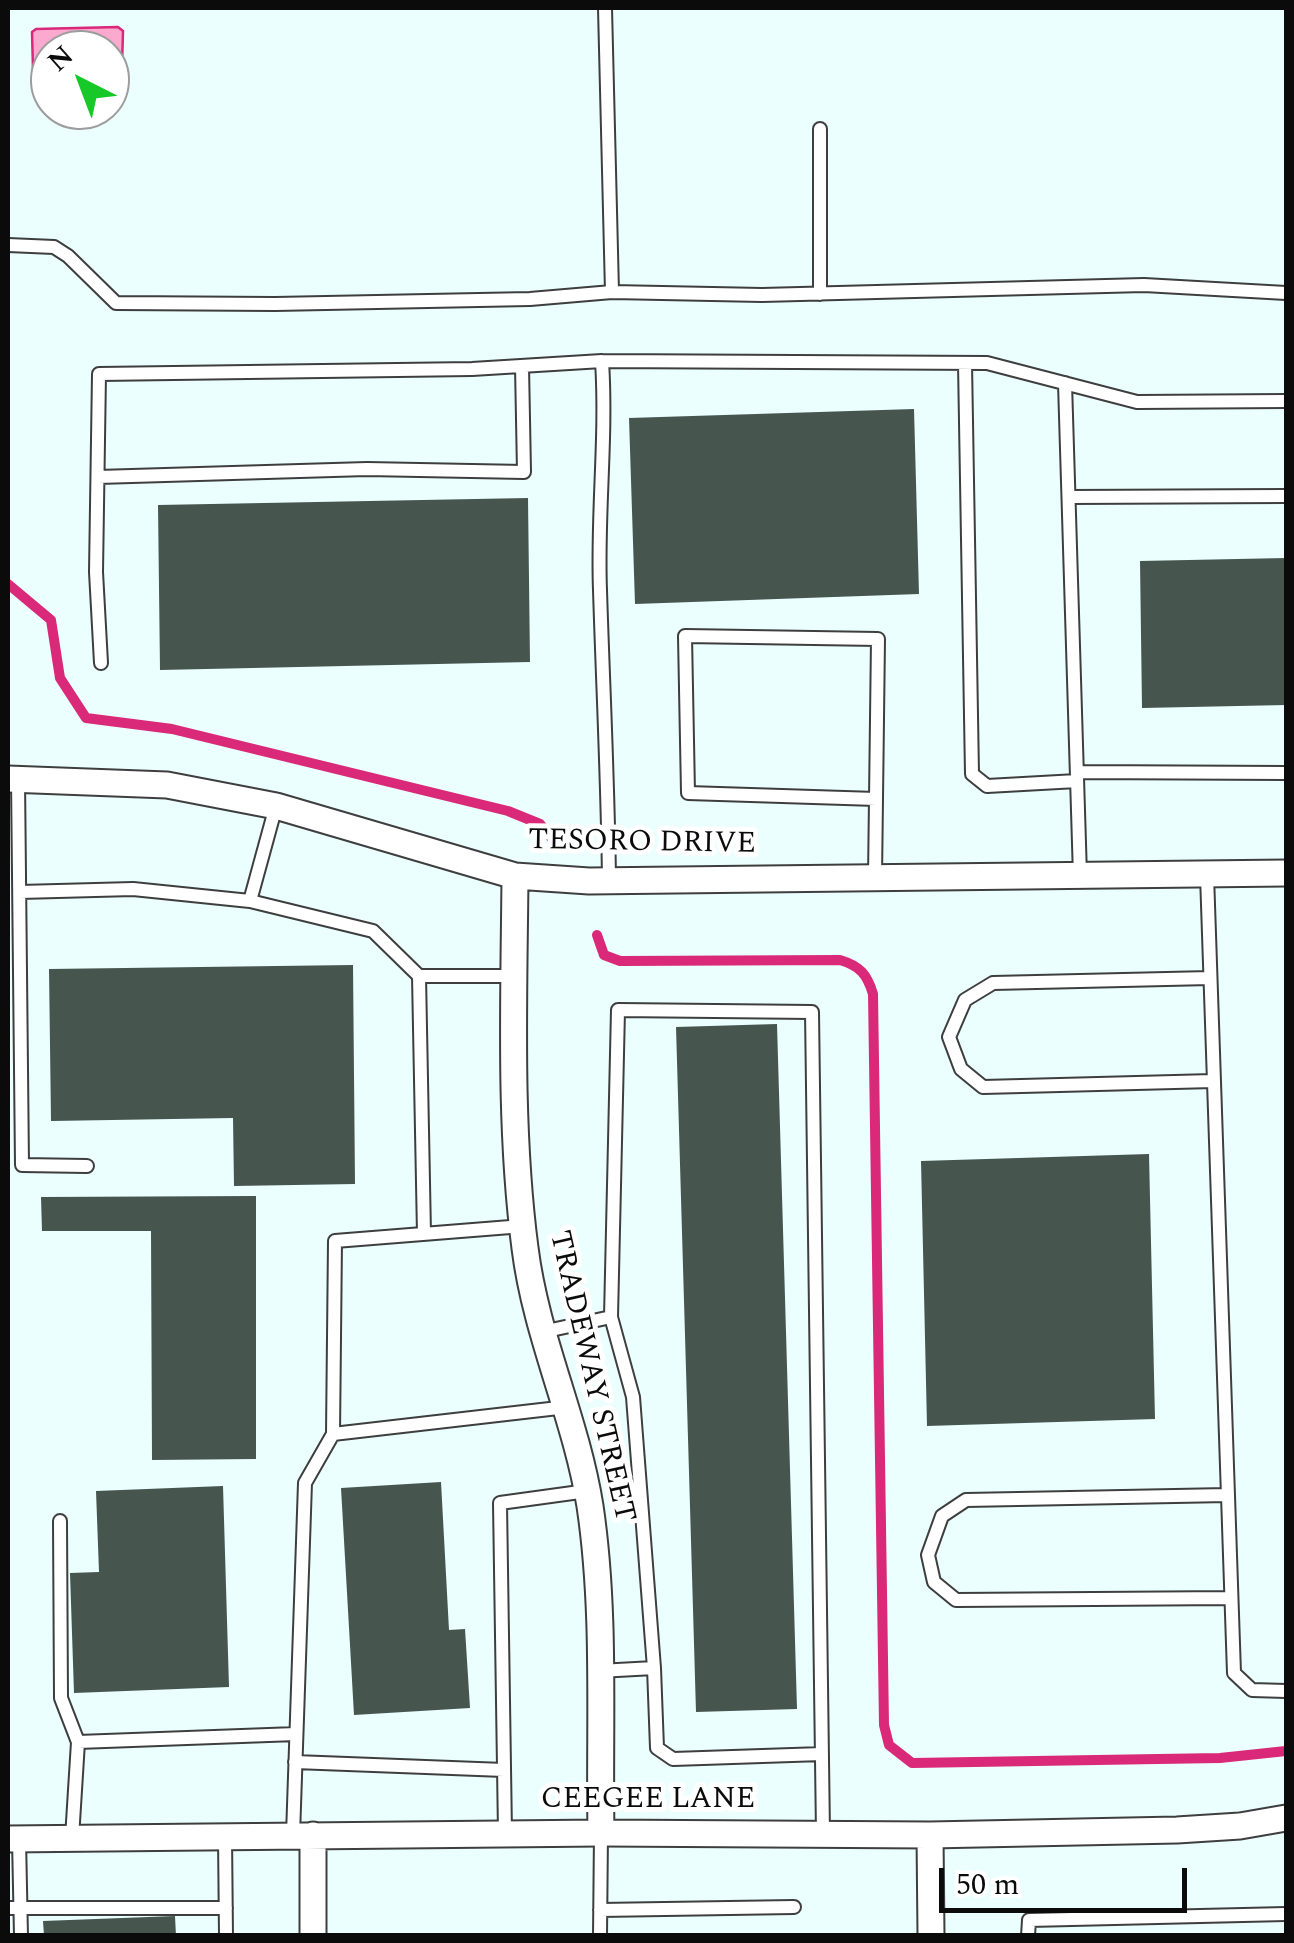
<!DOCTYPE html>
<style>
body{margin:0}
#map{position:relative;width:1294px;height:1943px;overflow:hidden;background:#eafffe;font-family:Spectral,serif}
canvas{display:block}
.frame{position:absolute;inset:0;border:10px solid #0b0b0b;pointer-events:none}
.north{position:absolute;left:30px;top:30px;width:100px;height:100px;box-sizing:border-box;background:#fff;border:2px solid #9d9d9d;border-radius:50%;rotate:318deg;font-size:28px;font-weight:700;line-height:40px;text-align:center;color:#0b0b0b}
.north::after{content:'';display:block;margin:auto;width:35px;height:45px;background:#17c829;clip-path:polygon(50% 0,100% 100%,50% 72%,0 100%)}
.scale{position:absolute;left:939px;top:1868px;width:248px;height:45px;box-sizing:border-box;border:5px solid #0b0b0b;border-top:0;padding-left:12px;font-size:30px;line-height:35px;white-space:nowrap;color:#0b0b0b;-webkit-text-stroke:8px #fff;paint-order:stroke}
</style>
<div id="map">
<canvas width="1294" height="1943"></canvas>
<div class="frame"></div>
<div class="north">N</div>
<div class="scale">50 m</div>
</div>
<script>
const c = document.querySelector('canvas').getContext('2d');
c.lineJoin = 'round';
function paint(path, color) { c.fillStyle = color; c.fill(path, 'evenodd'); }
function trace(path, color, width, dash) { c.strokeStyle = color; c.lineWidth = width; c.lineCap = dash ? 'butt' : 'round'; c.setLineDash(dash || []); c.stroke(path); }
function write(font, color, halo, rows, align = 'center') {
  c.font = font + ' Spectral,serif'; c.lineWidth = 10; c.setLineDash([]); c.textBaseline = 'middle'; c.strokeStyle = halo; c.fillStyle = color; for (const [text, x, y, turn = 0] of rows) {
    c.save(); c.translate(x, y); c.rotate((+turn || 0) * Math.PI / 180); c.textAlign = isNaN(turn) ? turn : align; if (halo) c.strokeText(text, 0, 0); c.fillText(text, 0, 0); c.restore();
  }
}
const water = new Path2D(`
 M118,27L123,31L122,67L117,72H110V50H50V73H36L33,69L32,32L36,29Z`);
const stream = new Path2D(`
 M8,584L51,620L60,678L86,718L172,729L508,811L540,824L554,841
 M597,935L604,955L620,961L840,960C860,966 867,974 873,994L884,1725L889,1745L912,1763L1220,1758L1286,1751`);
const building = new Path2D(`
 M914,409L919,594L635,604L629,418Z
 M528,498L530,662L160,670L158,505Z
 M1286,558V705L1142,708L1140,561Z
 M353,965L355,1184L234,1186L233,1118L51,1121L49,969Z
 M777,1024L797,1709L696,1712L676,1027Z
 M1149,1154L1155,1419L927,1426L921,1161Z
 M256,1196V1459L152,1460L151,1231H42L41,1197Z
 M441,1482L449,1630L465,1629L470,1708L354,1715L341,1488Z
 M223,1486L229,1687L74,1693L70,1573L99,1572L96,1491Z
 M175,1916L176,1936H44L43,1921Z`);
const lane = new Path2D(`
 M605,8L612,292
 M8,245L54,247L68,256L116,303L275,304L530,299L612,292L762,295L1144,285L1286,293
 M820,294V129
 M602,361L987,363L1137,402L1286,401
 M965,363L972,774L987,786L1077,781
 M1065,383L1080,876
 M98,477L367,469L524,472L522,366
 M1069,497L1286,496
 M101,663L96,572L99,374L472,369L602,361C607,438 597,514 600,590C603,687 608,784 609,881
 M1077,772L1286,773
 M18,779L22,1165L87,1166
 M1207,875L1234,1673L1252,1690L1286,1691
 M875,878L878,639L685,636L688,793L876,799
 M20,892L133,889L250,901L373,931L419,976
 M250,901L276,806
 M1210,978L993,983L965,1000L949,1037L961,1069L983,1087L1213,1081
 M523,1226L335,1241L333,1434L567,1407
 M424,1234L419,976H514
 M611,1317L618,1010L812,1012L823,1834
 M542,1332L611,1317L633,1397L654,1668L599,1671
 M1227,1495L966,1500L942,1516L928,1555L934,1582L956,1600L1231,1598
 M60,1521L61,1698L78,1742
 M654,1668L657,1748L673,1759L822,1754
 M295,1762L504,1770
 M505,1833L500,1503L587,1491
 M293,1835L305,1483L333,1434
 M225,1836L226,1936
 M72,1838L78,1742L296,1734
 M19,1839L21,1936
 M8,1908H226
 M600,1910L794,1907
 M600,1936L601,1833
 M1028,1936L1029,1920L1286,1914`);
const street = new Path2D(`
 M8,779L167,785L276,806L515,876L589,881L1286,873
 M515,876C514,999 509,1126 525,1248C536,1337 576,1418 590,1506C606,1613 599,1725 601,1833
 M313,1835V1936
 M930,1835L931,1936
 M8,1839L601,1833L930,1835L1177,1830L1240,1826L1286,1818`);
const streetNames = [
 ["TESORO DRIVE",642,844,1],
 ["TRADEWAY STREET",590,1377,77],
 ["CEEGEE LANE",648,1801]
];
paint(water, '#fca9d0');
trace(water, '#da2979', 2.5);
trace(stream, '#da2979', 10);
paint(building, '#47554f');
trace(lane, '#3e3e3e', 16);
trace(street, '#3e3e3e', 29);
trace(lane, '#fff', 12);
trace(street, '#fff', 25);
write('30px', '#0b0b0b', '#fff', streetNames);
</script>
